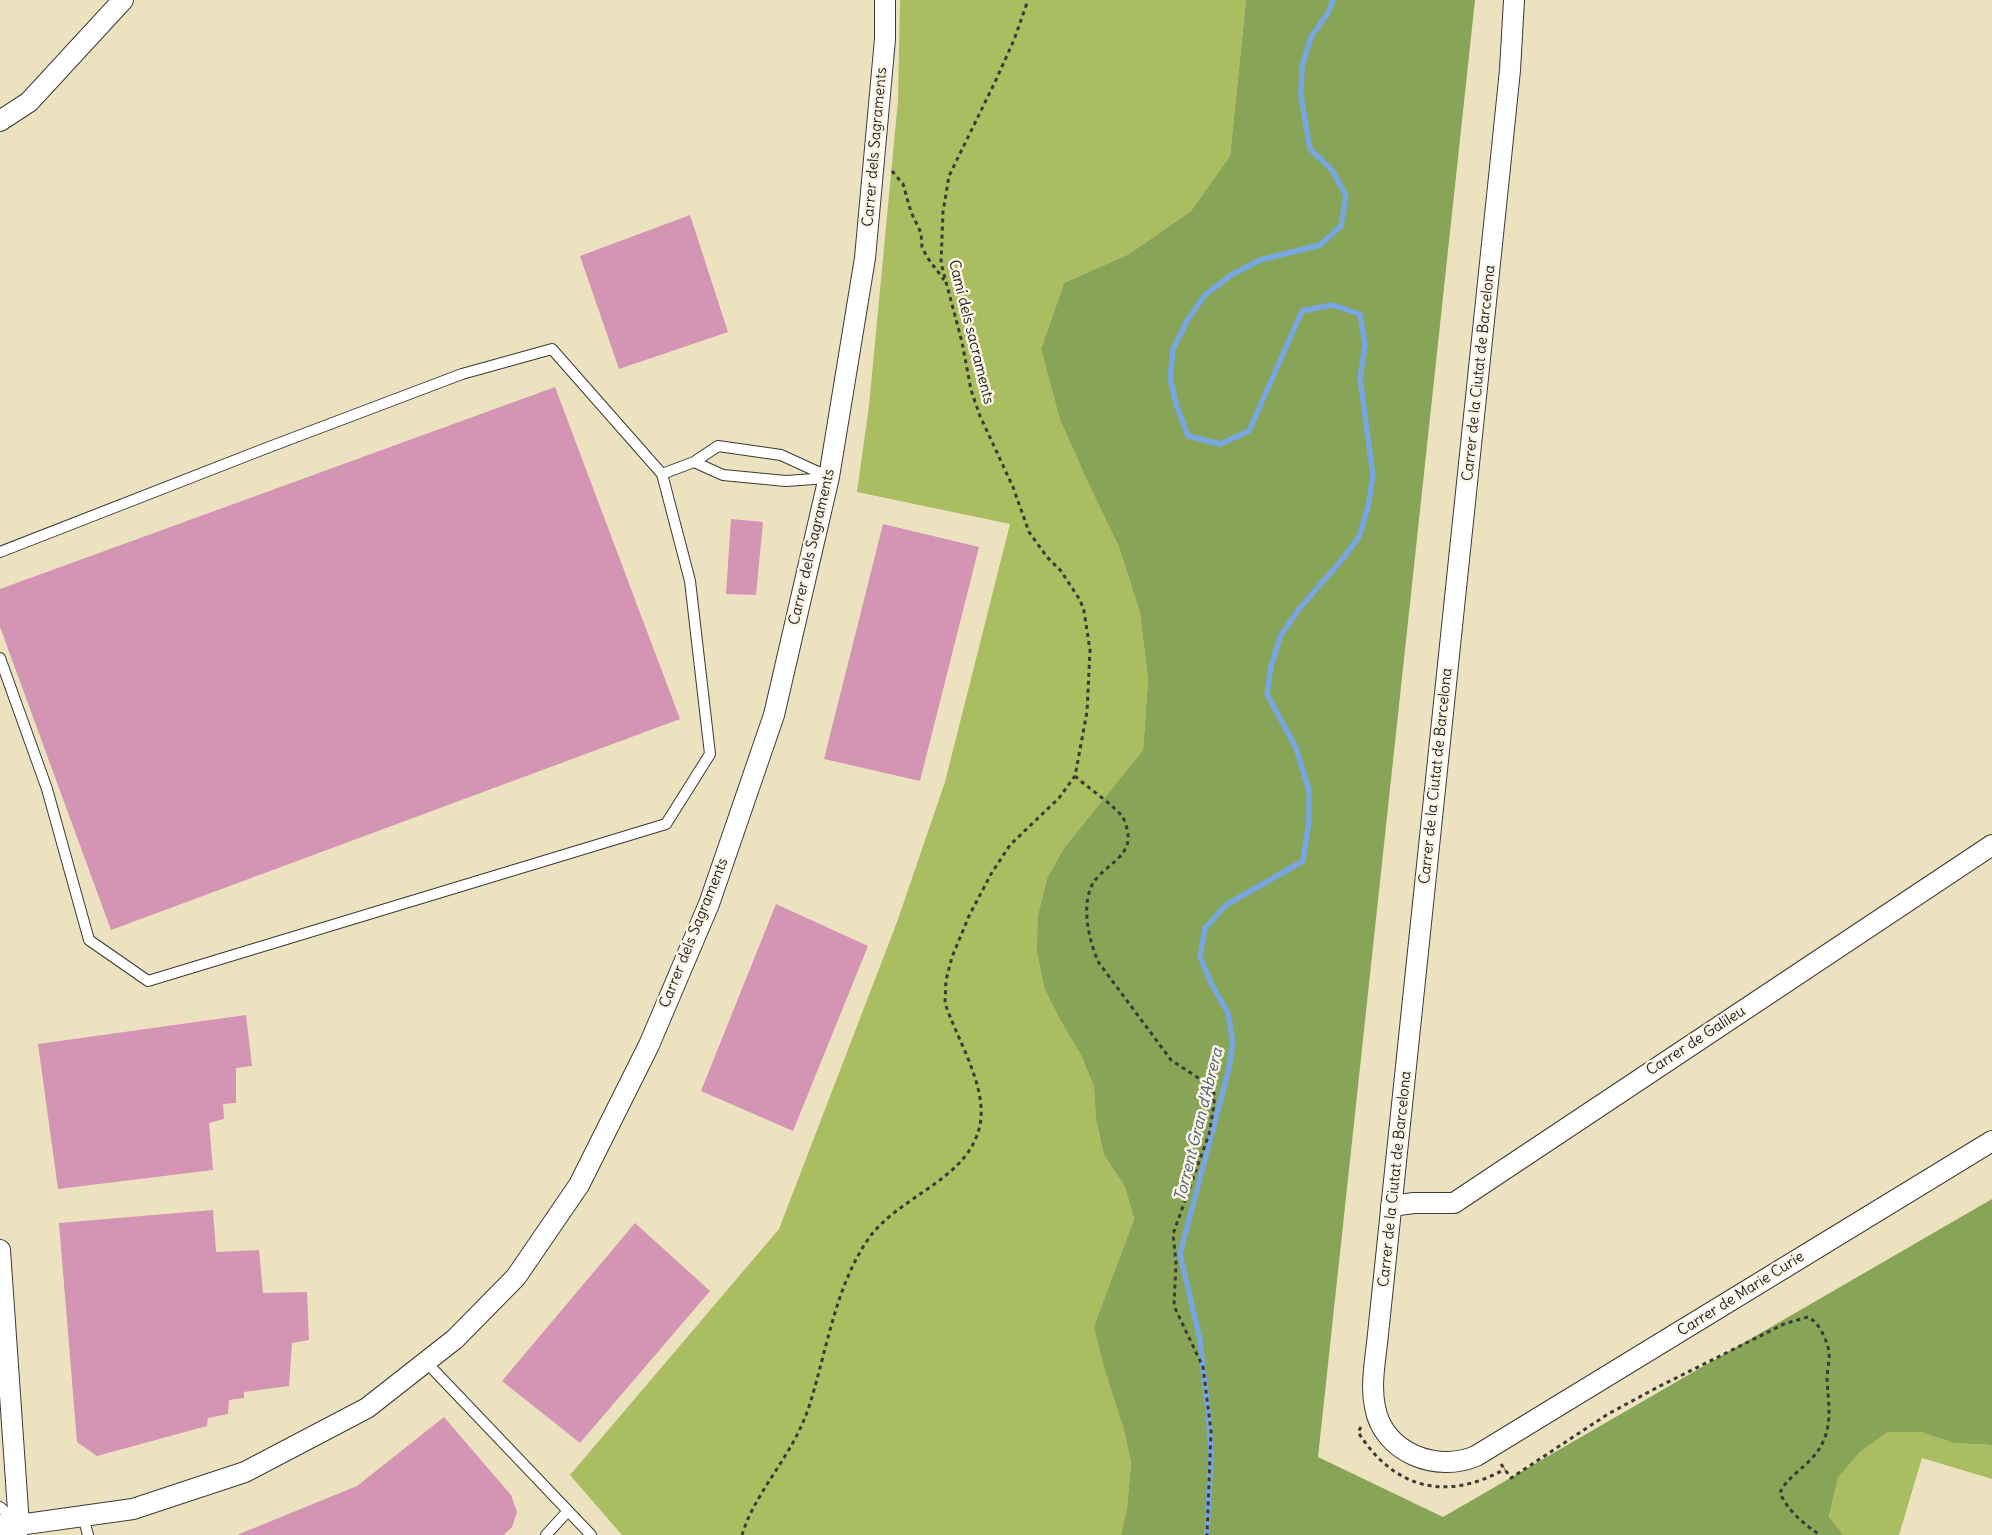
<!DOCTYPE html>
<meta charset="utf-8">
<style>
body{margin:0}
canvas{display:block;background:#ede2c0}
</style>
<canvas width="1992" height="1535"></canvas>
<script>
const c = document.querySelector('canvas').getContext('2d');
c.lineJoin = 'round';
function paint(path, color) { c.fillStyle = color; c.fill(path, 'evenodd'); }
function trace(path, color, width, dash) { c.strokeStyle = color; c.lineWidth = width; c.lineCap = dash ? 'butt' : 'round'; c.setLineDash(dash || []); c.stroke(path); }
function write(font, color, halo, rows, align = 'center') {
  c.font = font + ' Delius,sans-serif'; c.lineWidth = 5; c.setLineDash([]); c.textBaseline = 'middle'; c.strokeStyle = halo; c.fillStyle = color; for (const [text, x, y, turn = 0] of rows) {
    c.save(); c.translate(x, y); c.rotate((+turn || 0) * Math.PI / 180); c.textAlign = isNaN(turn) ? turn : align; if (halo) c.strokeText(text, 0, 0); c.fillText(text, 0, 0); c.restore();
  }
}
const green = new Path2D(`
 M900,0H1246L1230,156L1191,211L1129,254L1064,283L1041,349L1060,420L1090,487L1119,547L1140,613L1148,680L1143,750L1064,848L1047,878L1038,915L1045,990L1060,1020L1081,1055L1094,1087L1096,1120L1104,1155L1125,1187L1134,1219L1094,1326L1124,1430L1131,1463L1127,1508L1121,1535H622L570,1475L779,1229L897,922L945,782L1010,524L857,492L869,406L898,100Z
 M1888,1432H1921L1954,1443L1992,1445V1479L1922,1458L1899,1535H1843L1829,1518L1838,1478L1860,1452Z`);
const forest = new Path2D(`
 M1246,0H1475L1318,1457L1443,1517L1992,1199V1445L1954,1443L1921,1432H1888L1860,1452L1838,1478L1829,1517L1843,1535H1121L1127,1508L1131,1463L1124,1430L1102,1360L1094,1326L1134,1219L1125,1187L1104,1155L1096,1120L1094,1087L1081,1055L1060,1020L1045,990L1037,952L1038,915L1047,878L1064,848L1143,750L1148,680L1140,613L1119,547L1090,487L1060,420L1041,349L1064,283L1129,254L1191,211L1230,156Z`);
const stream = new Path2D(`
 M1207,1535L1211,1454L1209,1420L1200,1340L1180,1254L1228,1072L1233,1043L1228,1013L1212,985L1200,957L1205,928L1226,905L1303,861L1309,821V790L1296,748L1267,694L1271,666L1281,635L1299,609L1340,562L1359,537L1368,507L1373,476L1360,378L1365,345L1360,314L1332,305L1302,311L1249,431L1220,444L1188,436L1177,407L1170,378L1173,349L1188,319L1205,295L1231,275L1260,260L1320,245L1341,226L1346,196L1332,170L1310,149L1301,96L1302,66L1311,37L1328,13L1333,0`);
const building = new Path2D(`
 M690,215L728,332L619,369L580,256Z
 M555,387L680,719L111,930L0,627V589Z
 M731,519L763,522L756,595L726,594Z
 M883,524L979,547L920,781L824,759Z
 M776,904L868,946L793,1131L701,1091Z
 M246,1015L252,1066L236,1068V1103L223,1104L224,1119L209,1123L213,1170L58,1189L38,1044Z
 M213,1210L216,1252L259,1250L263,1293L307,1292L309,1340L292,1343L289,1386L244,1392V1398L229,1400L228,1414L208,1418L207,1426L97,1456L77,1442L59,1223Z
 M635,1223L710,1291L580,1443L502,1381Z
 M444,1417L511,1495L517,1512L512,1527L504,1535H237L357,1486Z`);
const path = new Path2D(`
 M892,171L903,184L911,212L921,233L922,247L927,257L944,280
 M1075,776C1088,788 1111,803 1122,816C1125,820 1127,828 1128,834C1131,858 1102,866 1092,885C1081,907 1089,942 1099,963L1171,1060L1206,1083L1214,1093V1105L1209,1134L1173,1234L1176,1262L1174,1306L1203,1367L1211,1431L1207,1535
 M1361,1427L1358,1432C1394,1489 1446,1502 1505,1469
 M1501,1464L1511,1478L1608,1414L1658,1387L1784,1324L1808,1317C1819,1322 1827,1340 1829,1352C1830,1360 1827,1371 1827,1379C1828,1402 1833,1422 1822,1444C1812,1465 1786,1476 1780,1493C1788,1511 1804,1524 1820,1535
 M742,1535C754,1495 787,1461 803,1422C809,1409 813,1394 817,1379C830,1332 840,1279 869,1238C899,1196 965,1181 979,1129C990,1090 957,1040 945,1003L946,980L952,957L969,916L991,874L1010,845L1059,798L1075,776L1087,712L1090,650L1084,611L1080,600L1061,571L1047,557L1029,532L1013,487L980,416L971,390L962,342L941,263L943,212L949,176L995,82L1014,40L1028,0`);
const service = new Path2D(`
 M694,462L723,475L786,481L828,478
 M662,474L694,462L718,446L781,455L829,477
 M0,552L264,449L462,374L552,349L662,474L690,581L710,754L666,824L148,981L89,940L47,789L0,658
 M427,1363L591,1535
 M0,1507L19,1525L22,1535
 M83,1516L88,1535
 M546,1535L568,1511`);
const minor = new Path2D(`
 M1514,0L1510,70L1499,177L1378,1334C1376,1357 1370,1384 1375,1407C1383,1453 1437,1473 1476,1456L1992,1141
 M0,121L29,102L123,0
 M1391,1206L1414,1203H1454L1992,845
 M0,1250L19,1525
 M0,1525H19L133,1509L245,1472L367,1408L455,1339L516,1277L579,1185L649,1045L709,904L774,715L829,477L865,258L885,39V0`);
const streetNames = [
 ["Carrer dels Sagraments",875,147,-85],
 ["Camí dels sacraments",971,332,76],
 ["Carrer de la Ciutat de Barcelona",1479,373,-84],
 ["Carrer dels Sagraments",812,547,-77],
 ["Carrer de la Ciutat de Barcelona",1436,776,-84],
 ["Carrer dels Sagraments",694,933,-68],
 ["Carrer de Galileu",1696,1041,-33],
 ["Carrer de la Ciutat de Barcelona",1395,1179,-84],
 ["Carrer de Marie Curie",1741,1294,-32]
];
const waterNames = [
 ["Torrent Gran d'Abrera",1199,1125,-76]
];
paint(green, '#aabd61');
paint(forest, '#87a457');
trace(stream, '#77a6e1', 5.5);
paint(building, '#d494b3');
trace(service, '#3b3a35', 12);
trace(minor, '#3b3a35', 22);
trace(path, '#3b3a35', 3, [4, 4]);
trace(service, '#fff', 10);
trace(minor, '#fff', 20);
write('15px', '#1c1c1c', '#fcf5e5', streetNames);
write('italic 16px', '#455a75', '#fcf5e5', waterNames);
</script>
